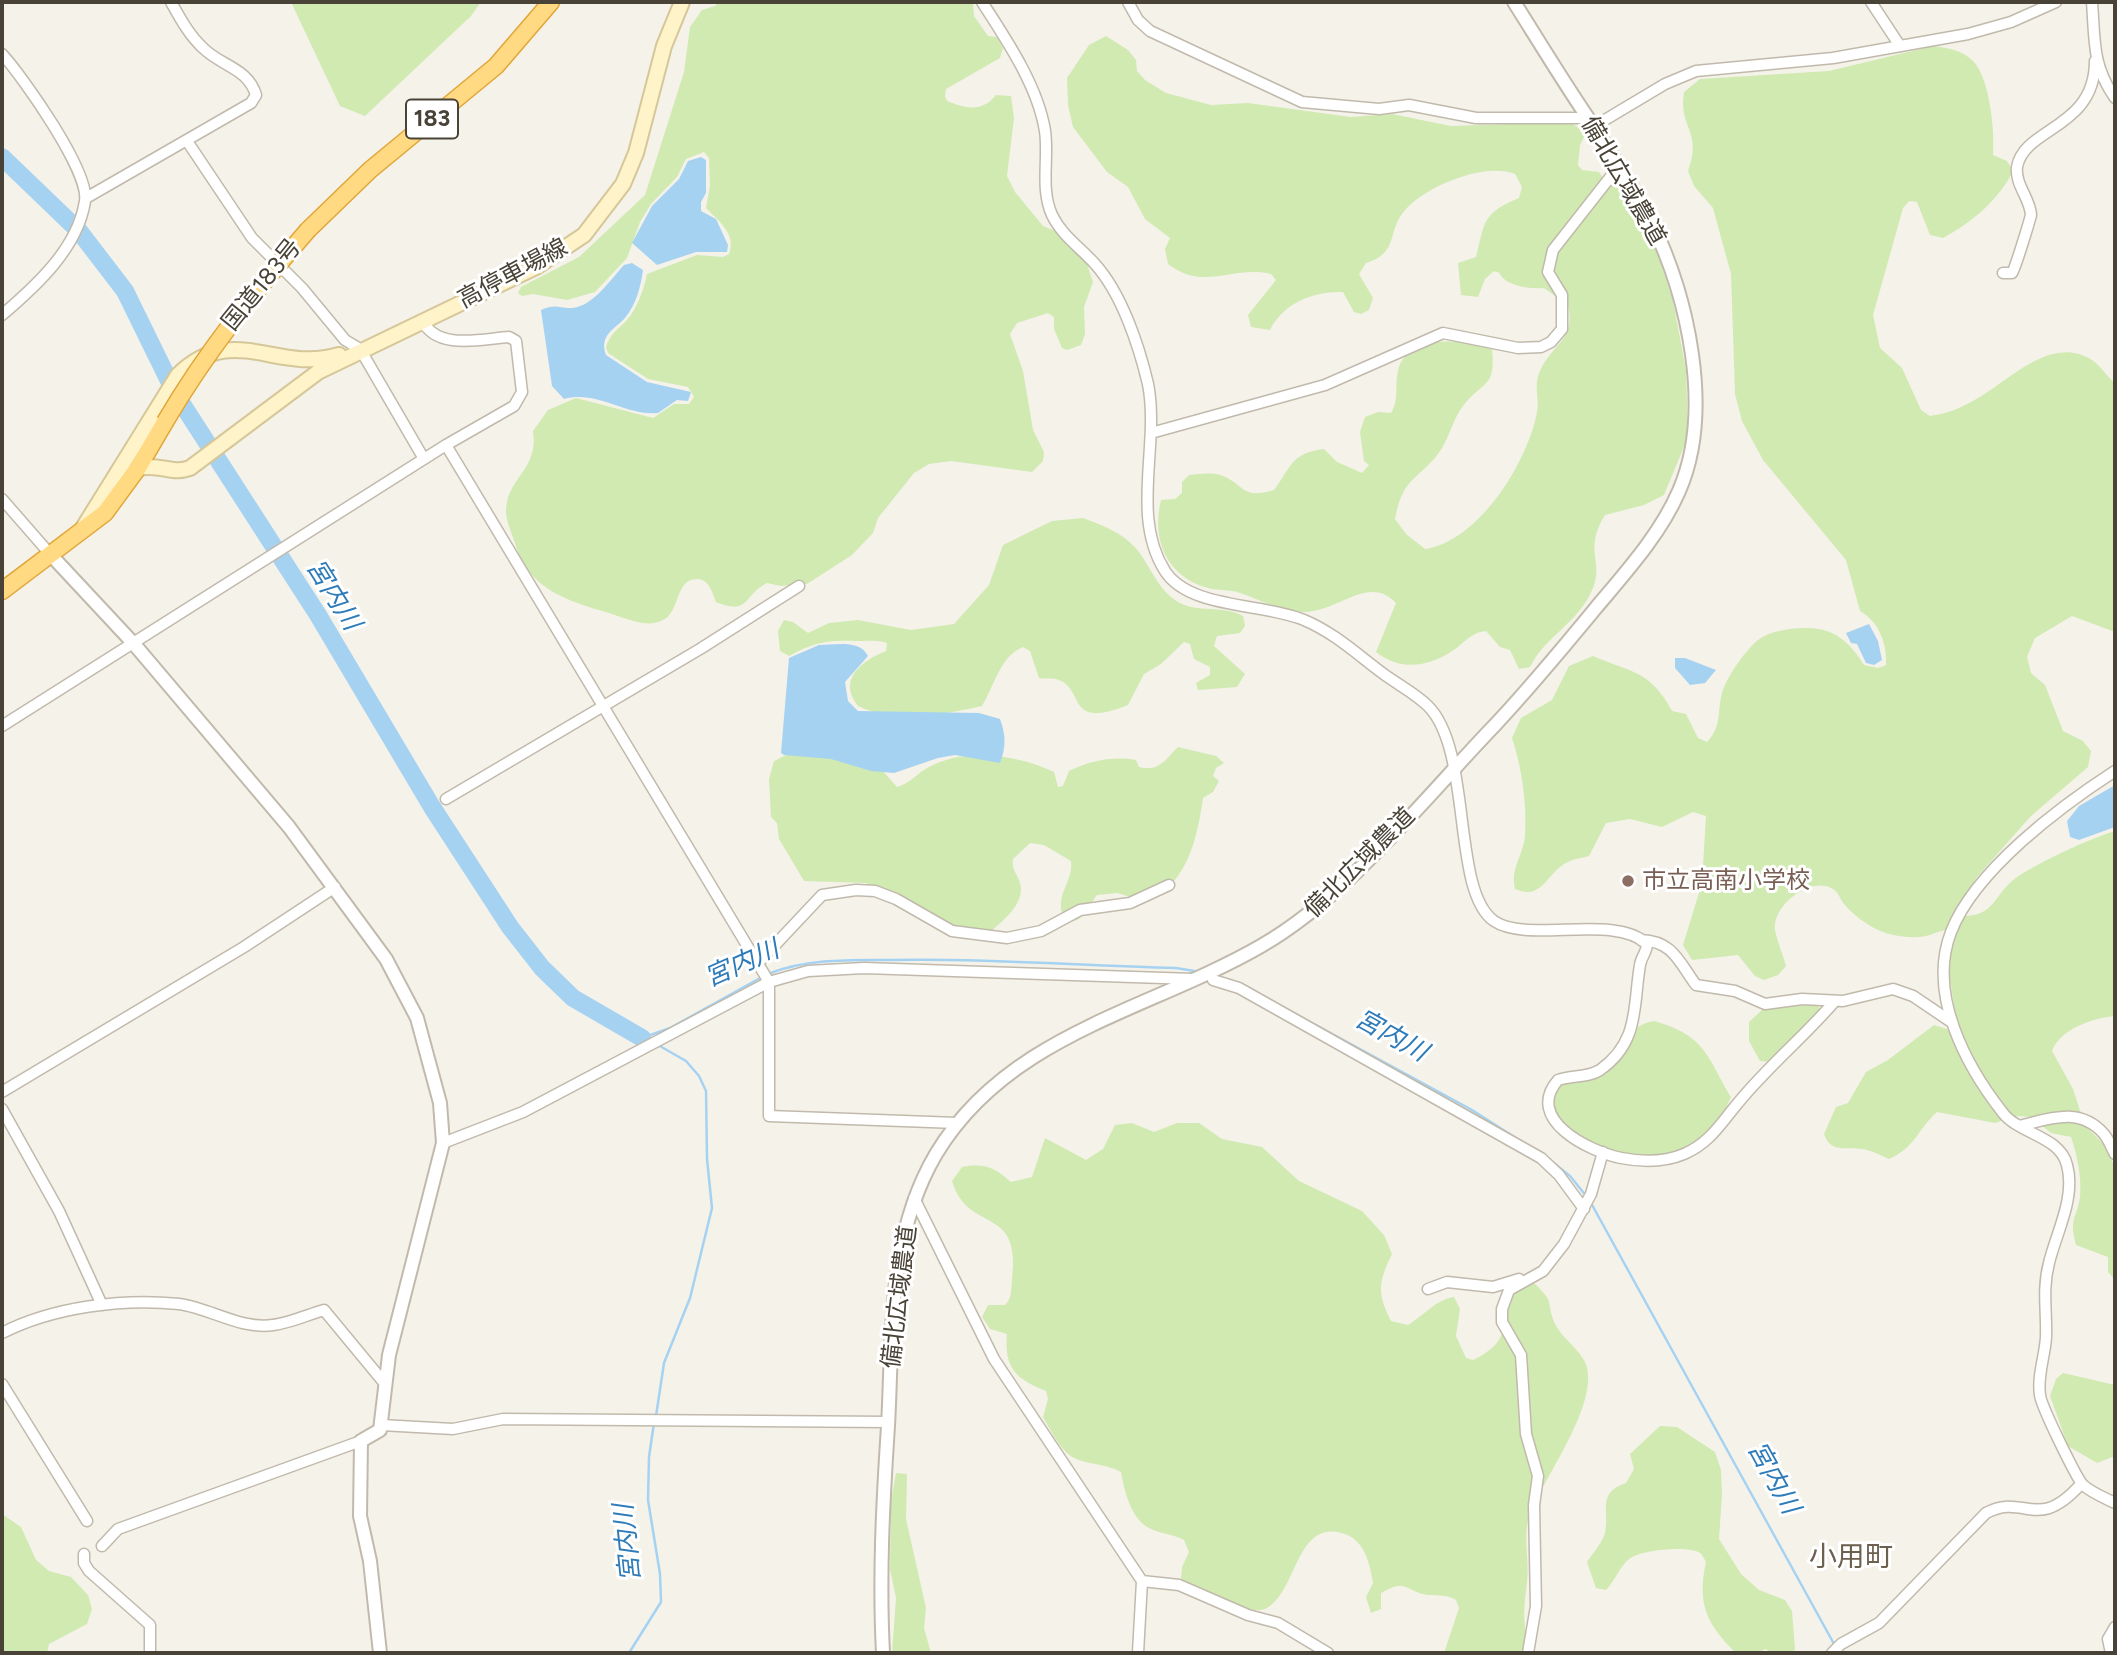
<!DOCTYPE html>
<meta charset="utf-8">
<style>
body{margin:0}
#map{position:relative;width:2117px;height:1655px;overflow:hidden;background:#f5f2ea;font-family:Figtree,sans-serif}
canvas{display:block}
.frame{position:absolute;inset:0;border:4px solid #494337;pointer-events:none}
</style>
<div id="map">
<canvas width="2117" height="1655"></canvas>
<div class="frame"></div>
</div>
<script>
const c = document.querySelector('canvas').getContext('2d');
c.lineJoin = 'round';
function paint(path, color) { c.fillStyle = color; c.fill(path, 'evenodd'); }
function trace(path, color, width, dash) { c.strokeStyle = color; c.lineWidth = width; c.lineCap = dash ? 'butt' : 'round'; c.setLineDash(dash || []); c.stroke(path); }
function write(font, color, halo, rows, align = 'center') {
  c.font = font + ' Figtree,"Noto Sans JP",sans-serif'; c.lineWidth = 6; c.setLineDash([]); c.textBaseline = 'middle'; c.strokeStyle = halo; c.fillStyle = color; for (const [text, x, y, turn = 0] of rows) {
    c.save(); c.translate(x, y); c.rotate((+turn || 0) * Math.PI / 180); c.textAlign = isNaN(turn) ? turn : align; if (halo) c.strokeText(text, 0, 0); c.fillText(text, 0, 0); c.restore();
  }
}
const green = new Path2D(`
 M291,2H481L471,16L365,116L340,106Z
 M718,2H973L974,16L988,36L997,37L1003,48L1000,58L946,89L945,96L947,101C966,109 983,112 996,95L1011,96L1014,118L1007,176L1015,192L1043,226L1058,232L1086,261L1093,282L1084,307L1085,334L1081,345L1067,350L1062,348L1054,329V317L1048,313L1017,323L1010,334L1023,371L1033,430L1044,452L1043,461L1032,472L951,461L929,464L914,473L878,518L873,533L852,555L807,584L781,586L767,583C743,595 750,616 716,602C712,592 709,579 697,579C674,579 681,614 661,621C645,628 625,618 609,613C565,600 527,589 514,540C511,532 507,522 506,514C505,477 539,472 533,431L548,410L576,398L653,418L674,404H689L694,397L688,387L648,379L608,353L606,347C611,333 616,331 626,321C637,309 644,289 647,274L697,255L723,257L729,254C737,233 717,220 706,208L710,186L709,158L704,152L686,159L677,177L651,204L640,222L627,258L595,292L567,300L533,294L522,296L518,293L521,287L579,257L645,195L684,72L690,27L702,10L715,6Z
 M1106,36L1128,50L1136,60L1137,71L1145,80L1166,93L1211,105L1248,103L1351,117L1392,114L1451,126L1570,122L1586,133L1580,145L1578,165L1582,170L1599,172L1603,178L1622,184L1630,193L1650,230L1673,301L1686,370L1688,437L1664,495L1644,505L1605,515C1583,550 1604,561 1593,588C1579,623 1546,635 1530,667L1519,669L1510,650L1500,647L1486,631C1474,632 1467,639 1458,647C1432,666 1403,673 1376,652L1396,603C1371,576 1343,606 1313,611C1290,616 1261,600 1240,593C1230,589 1219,591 1208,588C1167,577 1151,540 1161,500L1175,499L1182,493V482L1189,475C1200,474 1213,472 1223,476C1245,485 1242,500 1274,490C1292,466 1291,453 1324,449L1337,462L1362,473L1369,465L1364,461L1360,432L1365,417L1378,412L1391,413C1400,398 1394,387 1398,371C1405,335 1465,338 1492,349C1496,389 1483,380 1463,406C1452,420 1449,440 1438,454C1416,482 1403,477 1395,519L1406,534L1425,549C1478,542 1528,462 1537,412C1540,398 1533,386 1540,371C1553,343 1576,340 1568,305L1544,288C1532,289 1512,287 1503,278C1495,270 1505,275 1494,271L1485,279L1478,297L1461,295L1458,263L1476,257C1485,222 1482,213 1519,198L1522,187L1515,174C1485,162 1427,186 1406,209C1386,230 1400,253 1366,263L1359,274L1373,298L1369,310L1361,314L1354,312L1343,292C1314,291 1283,303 1270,330L1251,327L1248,315L1276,280L1271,274C1232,265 1205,292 1168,264L1165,249L1170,238L1145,219L1128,187L1107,172L1073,127L1068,105L1067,78L1089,45Z
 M1933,46C1948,48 1963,50 1974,62C1990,80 1995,132 1993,155L2007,161L2013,171C1999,200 1971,223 1943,238L1930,235L1917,202L1909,201L1903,208L1873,315L1880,348L1902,368L1921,410L1930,416C1945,414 1959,409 1971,402C2007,384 2049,333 2092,360C2101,366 2107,377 2115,383V632L2072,616L2035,638L2027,657L2031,673L2045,685L2063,731L2083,741L2091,751L2088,767L2031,816L1977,877L1960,907L1966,916C1993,915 1994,897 2012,881C2028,867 2093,837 2115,831V1016C2093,1018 2060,1029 2052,1051L2073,1089L2085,1126L2103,1143L2115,1167V1280L2108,1272V1257L2076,1245C2069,1217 2076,1221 2080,1197C2082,1179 2077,1154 2071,1137L2051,1133L2031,1117L2016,1116L1995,1123L1937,1112C1917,1130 1916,1147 1889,1159C1880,1155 1871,1150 1862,1149C1845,1146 1831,1154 1824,1134L1836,1107L1848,1103L1866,1072L1888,1060L1934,1025L1950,1030L1957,1025L1948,966L1956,930C1943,928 1938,933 1926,936C1912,939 1891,936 1878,930C1867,925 1852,914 1844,904C1839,898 1839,892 1831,888C1809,877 1772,906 1775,930C1777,941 1783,954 1786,966L1778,975L1764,980L1755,976L1738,955L1692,960L1683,945L1702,883L1706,816L1693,812L1662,827L1630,819L1606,823L1589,856C1582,858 1572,859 1566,863C1546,874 1542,901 1515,889C1510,868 1523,856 1525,836C1527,804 1522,768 1512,738L1521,718L1552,700L1569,666L1593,656C1632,673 1650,670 1672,711L1686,714L1698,738L1707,742C1722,727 1717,712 1722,693C1727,676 1745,651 1758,640C1769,631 1791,628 1805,628C1833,627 1850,642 1864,665L1878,668L1886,665C1887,643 1879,622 1860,611L1846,560L1763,460L1742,421L1735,394L1731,274L1713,208L1694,186L1688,171C1703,131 1678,128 1684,92L1700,79L1829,71Z
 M1083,518C1104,526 1124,533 1139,552C1149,566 1157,585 1171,597C1193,616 1219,603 1243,616L1245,626L1240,633L1217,636L1214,646L1245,674L1237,687L1198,690L1196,683L1210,675V667L1194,659L1190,644L1184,642L1161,664L1144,674L1128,705C1063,731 1087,687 1056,679C1051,678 1044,679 1039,678L1030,651L1023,647C1000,656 994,687 982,706C942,715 896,724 858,706C837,680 861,661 886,651L887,643C877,640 870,641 859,641C828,640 817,641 789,656L780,651L778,631L784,620L793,622L808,633L829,623L858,620L911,630L954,624L989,585L1003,545L1052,521Z
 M1178,747L1216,756L1224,763L1216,768L1213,776L1219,781L1213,792L1203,798C1197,839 1188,881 1148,902L1117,893L1097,895C1086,909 1085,922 1066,922C1051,896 1074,884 1071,861L1044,845L1030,843L1013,859C1012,869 1015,871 1019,880C1028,901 1004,920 990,932L947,926L866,883L804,881L779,839L777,823L771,817L769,779L774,761L788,754L828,756L881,769L897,787C911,783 917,773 929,767C965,747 1019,755 1054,772L1058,787L1063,786L1069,771C1090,761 1112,756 1136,760L1139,767C1159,772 1165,760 1178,747Z
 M1791,1003H1815L1820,1008L1809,1026L1772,1062L1760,1061L1749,1041V1022L1763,1009Z
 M1654,1021C1706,1036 1706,1055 1731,1097C1683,1216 1515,1124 1558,1086C1566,1078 1583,1079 1594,1078C1610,1058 1628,1024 1654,1021Z
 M1132,1123L1154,1132L1177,1123H1199L1222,1139L1262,1147L1299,1181L1362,1211L1384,1235L1392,1254C1378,1283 1377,1293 1391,1321L1408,1325C1423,1316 1437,1299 1454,1297L1460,1309L1456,1336L1466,1358L1473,1360C1511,1342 1502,1325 1511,1292L1518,1285L1534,1283C1557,1305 1545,1301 1555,1324C1562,1338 1578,1348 1585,1362C1602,1401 1544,1477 1530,1514C1522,1534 1530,1560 1527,1582C1524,1608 1520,1632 1536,1653H1444L1459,1608L1456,1600C1445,1594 1440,1596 1429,1595C1406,1593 1408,1577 1381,1593V1609L1371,1613L1366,1597L1373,1583C1370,1564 1365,1541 1345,1534C1296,1517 1298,1590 1267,1608C1250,1618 1199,1589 1181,1581L1182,1567L1189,1552L1184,1540C1173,1534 1157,1533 1147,1527C1130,1516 1124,1489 1121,1472C1106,1463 1081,1465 1068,1454C1057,1444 1050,1429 1043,1417L1048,1399L1046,1391C1015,1379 1004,1367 1007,1334L990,1329L982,1317L988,1305H1005C1012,1299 1011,1289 1012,1280C1022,1203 968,1235 952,1181L962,1167C985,1163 994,1167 1011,1182L1032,1177L1045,1138L1086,1160L1103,1149L1115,1125Z
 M2063,1373L2115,1385V1456L2097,1463L2068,1446L2050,1396L2056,1379Z
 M1660,1426L1677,1427L1715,1452L1721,1470L1722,1494L1719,1539L1741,1574L1759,1590L1785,1600L1792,1611L1795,1649L1792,1653H1773L1765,1649L1758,1653H1736C1706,1624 1697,1603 1706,1562C1705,1560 1702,1554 1700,1553C1688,1545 1640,1550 1629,1559C1620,1566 1615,1581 1606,1590L1596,1588L1587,1562C1592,1554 1603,1542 1605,1533C1610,1511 1596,1493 1626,1483L1634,1469L1630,1454Z
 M896,1473L907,1474L906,1519L926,1608L924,1628L931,1653H892L896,1598L890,1569L891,1502Z
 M2,1514L21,1527L36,1560L49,1571L71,1577L88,1595L92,1609L87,1624L49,1644L47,1653H2Z`);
const water = new Path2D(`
 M701,157L706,160V193L701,202V211L716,219L728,245L727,252H696L657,265L632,243L652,206L679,179L688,161Z
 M632,263L643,270C641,286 636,305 625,318C614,330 599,335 606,355L647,382L691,392L688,401L677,400L658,413C624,416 598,390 564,399L552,386L541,310C557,303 559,309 573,308C593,306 612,278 624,265Z
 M1869,624L1878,641L1882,660L1874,665L1866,663L1857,644L1851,643L1846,633Z
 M819,645C835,645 860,639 868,656L845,682L848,701L858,711L979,713L1000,719C1006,735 1006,747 1000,763L955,755L938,758L894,773L871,771L831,759L784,755L781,753L789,658Z
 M1675,658H1685L1716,670L1705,683L1690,685L1675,668Z
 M2115,785V827L2079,840L2070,837L2067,821L2079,806Z`);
const stream = new Path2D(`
 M768,974C807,958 853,960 894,960C988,958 1082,966 1176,968L1200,972
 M1268,999L1472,1110L1530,1147
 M642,1038L670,1028L762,977
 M1545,1156L1570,1176L1587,1197
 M1591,1203L1839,1653
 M656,1416L664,1363L690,1298L712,1208L707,1159L706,1091L699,1076L686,1061L658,1045
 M629,1653L661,1602L660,1574L648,1500L649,1457L654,1423`);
const river = new Path2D(`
 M2,157L79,231L125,291L175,393L318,615L432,807L510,927L542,968L573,998L642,1038`);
const minor = new Path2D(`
 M982,2C1006,39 1038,86 1045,131C1049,158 1040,189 1052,215C1062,236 1081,248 1095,264C1122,294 1139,346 1148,384C1160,445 1130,516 1165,571C1189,609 1264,603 1304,620C1335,633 1359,656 1385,675C1399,685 1416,694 1428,706C1473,751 1451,891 1494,921C1528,944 1614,913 1647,944C1647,952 1641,957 1640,965C1633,1005 1640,1042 1600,1070C1588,1078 1572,1075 1558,1080C1524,1119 1588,1151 1621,1158C1642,1162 1665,1162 1684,1154C1710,1143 1721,1123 1738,1103C1767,1067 1804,1037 1834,1002
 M1128,2L1138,20L1150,31L1302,102L1379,109L1409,105L1476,118H1587
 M1871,2L1900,46
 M2092,2C2095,41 2092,65 2115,98
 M2,54C23,77 90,172 85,201C78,248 36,286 2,315
 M1593,127L1665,84L1696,71L1833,58L1968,34L2011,22L2056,2
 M187,141L252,238L302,288L345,340L360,349L424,459
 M86,198L251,103L256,95C248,68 221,66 203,48C189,35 180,18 171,2
 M2003,273H2012C2015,269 2029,223 2031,215C2030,198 2015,185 2017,167C2024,127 2095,129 2095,61
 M1151,433L1325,385L1443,333L1518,348L1541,347L1551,342L1562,329V295L1548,272L1553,250L1619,166
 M446,445L769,982V1116L957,1123
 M2,499L50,554
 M2,726L446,445L514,406L522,392L516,341L509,337C481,339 437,351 422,320
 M2115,771C2061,806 1975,870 1951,932C1927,994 1966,1066 2003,1113C2019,1134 2060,1136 2067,1165C2076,1198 2056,1233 2049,1263C2042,1289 2047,1312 2046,1337C2045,1356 2037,1376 2040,1395C2041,1406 2077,1479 2083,1485C2092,1493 2105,1498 2115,1503
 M446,799L700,649L799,586
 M1641,940C1673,941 1679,962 1696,985L1735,991L1765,1004L1802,999L1843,1001L1893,989L1913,996L1950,1021
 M758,963L822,895L856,890L875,891L896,899L952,931L1007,938L1041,931L1080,910L1130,903L1169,885
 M1213,980L1239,988L1541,1158L1559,1175L1584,1209
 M2,1092L244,947L335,887
 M2,1109L59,1211L102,1305
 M2019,1126C2049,1119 2079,1106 2104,1134C2109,1140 2111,1147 2115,1154
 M443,1143L523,1112L769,982L808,971L864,968L1193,979
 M914,1198L994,1359L1142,1581L1138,1653
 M1428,1289L1447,1282L1493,1287L1519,1279
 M2,1333C53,1307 123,1298 179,1304C210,1308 241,1330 273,1325C289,1323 307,1315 324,1310L386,1385
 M2,1384L87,1521
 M381,1425L453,1429L503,1419L888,1422
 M102,1546L118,1529L361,1441
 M84,1554V1563L89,1571L150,1625V1653
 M1142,1581L1179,1585L1248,1615L1278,1623L1328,1653
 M1528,1653L1536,1606L1534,1505L1538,1476L1526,1434L1521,1355L1502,1322V1309L1509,1290L1543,1271L1564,1244L1591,1194L1603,1152
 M1832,1653L1841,1644L1879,1623L1986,1513C2025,1492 2036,1534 2081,1484
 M2111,1653L2108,1639L2115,1627`);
const tertiary = new Path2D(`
 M50,554L134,644L289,827L386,959L417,1018L440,1103L443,1143L389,1355L380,1430L361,1441L360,1516L370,1561L380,1653
 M883,1653C879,1577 883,1502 888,1426C893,1334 887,1237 936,1154C1008,1034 1148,1011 1261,946C1348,896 1424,799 1494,726C1529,689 1562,649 1595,609C1625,573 1660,535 1679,491C1714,411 1688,297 1651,221C1633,184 1608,150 1586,115C1561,78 1538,40 1514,2`);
const secondary = new Path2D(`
 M138,468C162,463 170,475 190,468L318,372L536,267L584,235L623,184L636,153L664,46L682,2
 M83,528L178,375C234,321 275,374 339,355`);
const trunk = new Path2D(`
 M308,230L370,170L496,66L551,2
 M2,591L105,513L138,468L165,422`);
const trunkBridge = new Path2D(`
 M165,422C206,352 255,291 308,230`);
const markers = [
 [1628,881,7,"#8d6e63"]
];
const shields = [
 [432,119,52]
];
const shieldNames = [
 ["183",432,119]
];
const streetNames = [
 ["備北広域農道",1623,181,60],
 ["高停車場線",513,274,-28],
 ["国道183号",262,285,-51],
 ["備北広域農道",1360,863,-45],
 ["備北広域農道",900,1297,-83]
];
const educationNames = [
 ["市立高南小学校",1642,881]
];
const waterNames = [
 ["宮内川",333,595,58],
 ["宮内川",742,964,-24],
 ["宮内川",1391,1036,29],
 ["宮内川",1773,1478,61],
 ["宮内川",628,1543,-96]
];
const quarterNames = [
 ["小用町",1851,1558]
];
paint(green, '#d0eab2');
paint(water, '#a6d2f2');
trace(stream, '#a6d2f2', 2.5);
trace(river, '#a6d2f2', 18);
trace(minor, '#c1baac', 13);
trace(tertiary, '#c1baac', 16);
trace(secondary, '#d6c799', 18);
trace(trunk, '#e1a538', 19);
trace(minor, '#fff', 10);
trace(tertiary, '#fff', 12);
trace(secondary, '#fff3ca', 14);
trace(trunk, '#ffda82', 16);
trace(trunkBridge, '#e1a538', 19, []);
trace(trunkBridge, '#ffda82', 16);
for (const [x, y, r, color] of markers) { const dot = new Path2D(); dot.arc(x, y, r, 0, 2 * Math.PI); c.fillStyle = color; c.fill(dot); trace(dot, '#fff', 2.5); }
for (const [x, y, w] of shields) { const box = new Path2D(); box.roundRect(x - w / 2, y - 19.5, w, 39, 5); c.fillStyle = '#fff'; c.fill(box); trace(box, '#494337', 2); }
write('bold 23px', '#494337', null, shieldNames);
write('24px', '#494337', '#fff', streetNames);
write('24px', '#785e54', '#fff', educationNames, 'left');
write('italic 26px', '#2d7bb8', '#fff', waterNames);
write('28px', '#6c614e', '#fff', quarterNames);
</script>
